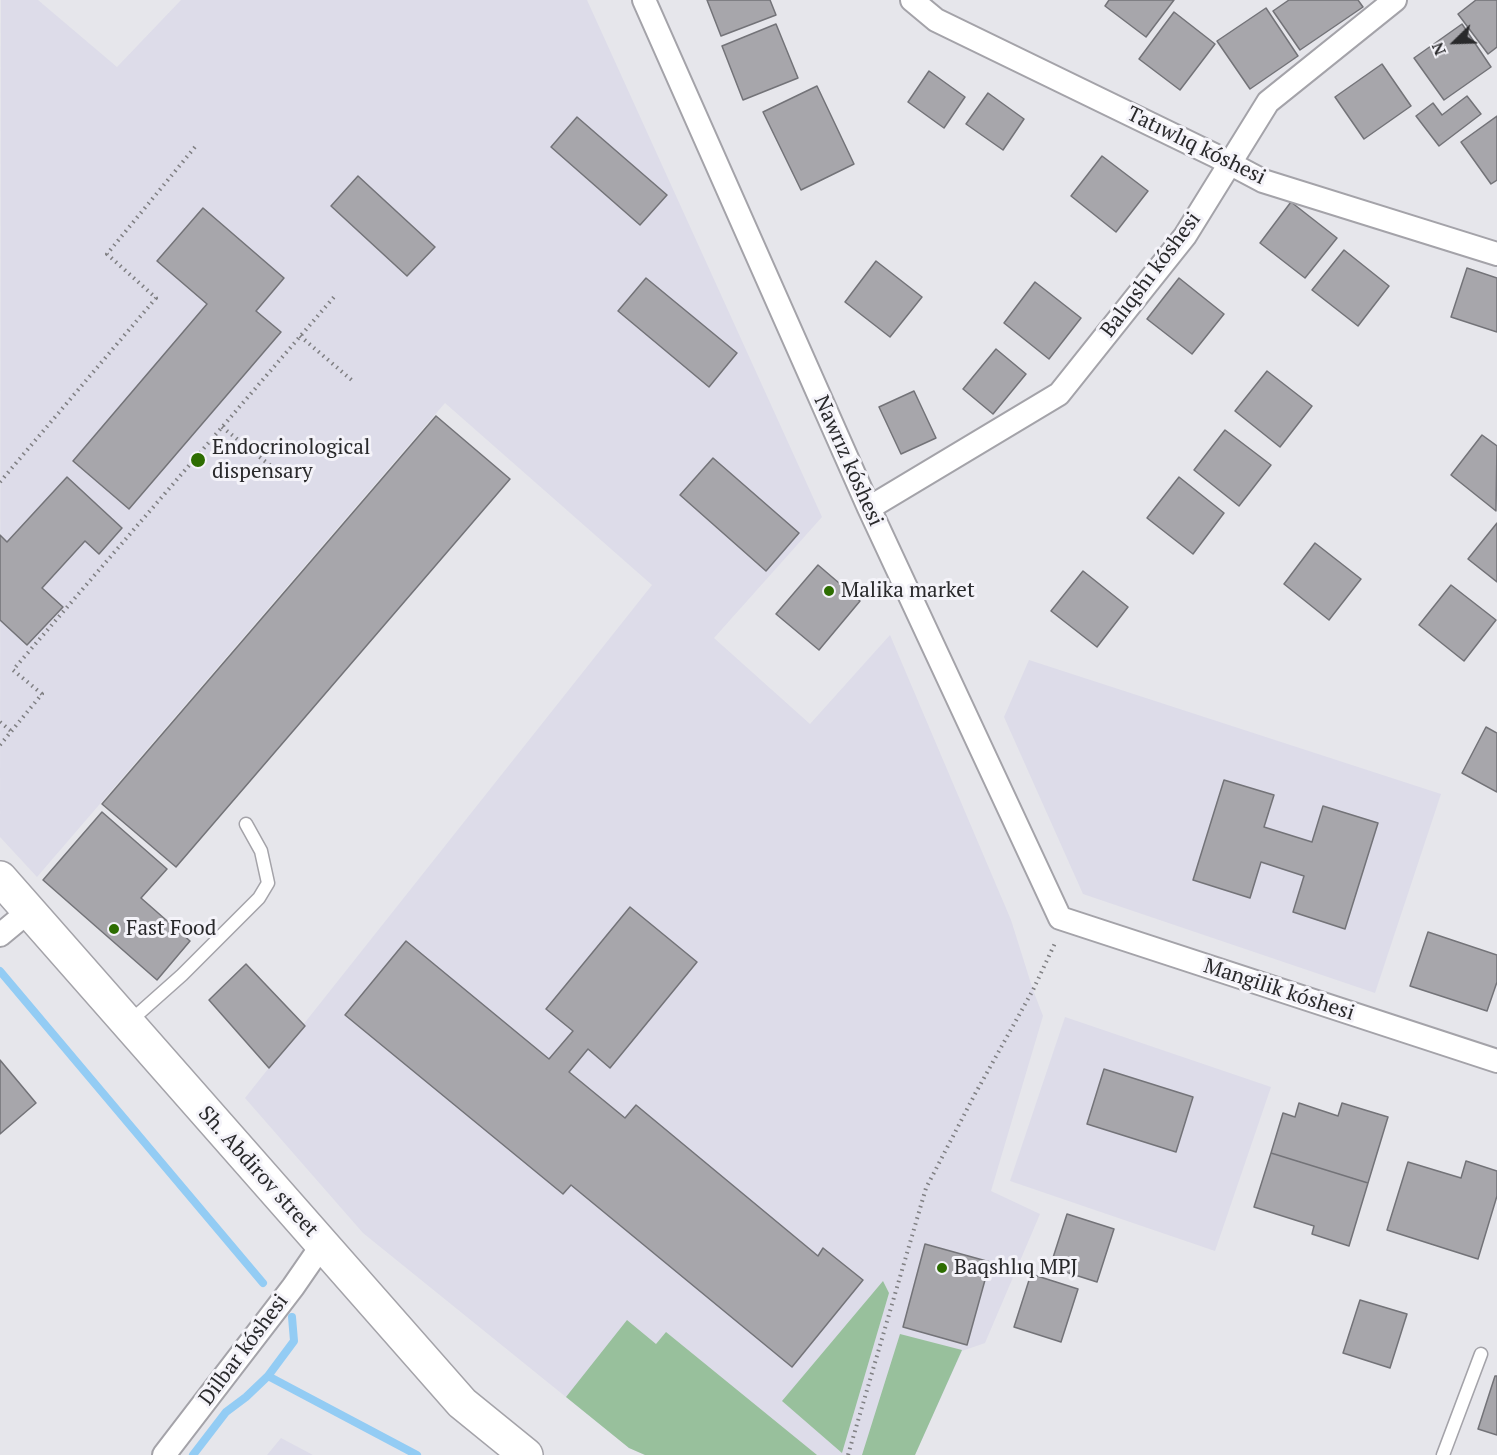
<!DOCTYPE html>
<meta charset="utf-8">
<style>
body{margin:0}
#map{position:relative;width:1497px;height:1455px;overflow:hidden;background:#e6e6eb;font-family:"PT Serif",serif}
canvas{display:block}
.north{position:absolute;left:1425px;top:12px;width:60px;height:60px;-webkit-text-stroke:4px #f4f3f9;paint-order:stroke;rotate:247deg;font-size:16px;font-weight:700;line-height:24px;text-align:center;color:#29292b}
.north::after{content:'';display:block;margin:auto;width:21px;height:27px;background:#29292b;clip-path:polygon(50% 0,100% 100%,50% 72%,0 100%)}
</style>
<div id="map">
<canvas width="1497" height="1455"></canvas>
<div class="north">N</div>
</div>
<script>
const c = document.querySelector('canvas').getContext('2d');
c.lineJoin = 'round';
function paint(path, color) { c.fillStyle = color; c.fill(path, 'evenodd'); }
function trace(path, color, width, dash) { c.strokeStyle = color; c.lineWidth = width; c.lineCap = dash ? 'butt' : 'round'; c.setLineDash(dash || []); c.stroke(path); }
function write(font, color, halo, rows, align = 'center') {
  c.font = font + ' "PT Serif",serif'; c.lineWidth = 6; c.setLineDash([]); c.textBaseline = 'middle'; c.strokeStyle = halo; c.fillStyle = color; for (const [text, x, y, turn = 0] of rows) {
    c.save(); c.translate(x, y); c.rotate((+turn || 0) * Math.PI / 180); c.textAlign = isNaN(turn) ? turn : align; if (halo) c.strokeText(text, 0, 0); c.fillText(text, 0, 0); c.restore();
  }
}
const built = new Path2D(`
 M1,0H38L117,67L181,0H587L822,517L714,638L810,724L890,635L1011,920L1033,990L1043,1016L991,1191L1040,1214L985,1343L962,1351L915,1455H645L629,1448L363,1233L245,1098L652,585L445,403L37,877L0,837Z
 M1029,660L1441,794L1375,993L1083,894L1004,717Z
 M1065,1017L1271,1087L1215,1251L1010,1181Z
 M281,1438L313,1455H267Z`);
const green = new Path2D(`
 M883,1281L889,1293L842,1453L782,1401Z
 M627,1320L656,1344L666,1332L817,1455H645L629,1448L566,1397Z
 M900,1334L962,1350L915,1455H862Z`);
const stream = new Path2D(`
 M0,971L263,1283
 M292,1317L294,1341L268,1376L417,1455
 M193,1455L226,1412L246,1397L268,1376`);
const building = new Path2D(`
 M707,0H770L776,15L721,36Z
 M1109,0H1174L1146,37L1105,6Z
 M1289,0H1358L1363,7L1300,50L1273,11Z
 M1476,0H1497V47L1488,54L1458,14Z
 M1266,8L1298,56L1250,89L1217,41Z
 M1174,12L1215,44L1180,90L1139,59Z
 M776,24L798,78L743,100L722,46Z
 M1462,24L1491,67L1444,100L1414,58Z
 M1382,64L1411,106L1364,139L1335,97Z
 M929,71L965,97L944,128L908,102Z
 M817,86L854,164L801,190L763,112Z
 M988,93L1024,119L1003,150L966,124Z
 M1467,96L1481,114L1439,146L1416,116L1433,103L1442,115Z
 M1497,116V180L1491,184L1461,142Z
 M577,117L667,195L640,225L551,147Z
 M1102,156L1148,191L1116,232L1071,196Z
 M358,176L435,247L407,276L331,206Z
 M1291,202L1337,238L1305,278L1260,243Z
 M203,208L284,278L256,311L281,332L129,509L73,461L207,304L157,261Z
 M1344,250L1389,286L1358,326L1312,290Z
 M876,261L922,297L890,337L845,302Z
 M1467,268L1497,278V332L1451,317Z
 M646,278L737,353L709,387L618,311Z
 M1179,278L1224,314L1192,354L1147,319Z
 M1035,282L1081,318L1049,359L1004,323Z
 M996,349L1026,374L993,414L963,389Z
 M1267,371L1312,406L1280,447L1235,411Z
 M914,391L936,438L901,454L879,407Z
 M436,416L510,479L176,867L102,804Z
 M1225,430L1271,465L1239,506L1194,470Z
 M1482,435L1497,446L1496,511L1451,475Z
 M713,458L799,533L766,571L680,495Z
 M67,477L122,528L99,554L85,541L42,588L63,607L27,645L0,620V535L7,542Z
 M1179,477L1224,513L1193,554L1147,518Z
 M1497,523V582L1468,559Z
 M1315,543L1361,579L1329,620L1284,584Z
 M818,565L860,601L819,650L776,614Z
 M1083,571L1128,607L1097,647L1051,611Z
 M1451,585L1496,620L1464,661L1419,625Z
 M1486,727L1497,733V792L1462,773Z
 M1224,780L1274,795L1264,827L1312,842L1323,806L1378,823L1345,929L1293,912L1304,876L1261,862L1250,898L1193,880Z
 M102,812L167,869L141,898L190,941L157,980L43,880Z
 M630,907L697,962L610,1068L588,1049L569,1072L625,1118L636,1105L818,1256L823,1248L863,1280L792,1367L571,1185L563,1194L345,1015L406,941L549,1059L573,1031L546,1009Z
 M1428,932L1497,955V982L1487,1011L1410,986Z
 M246,964L305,1026L269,1068L209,1000Z
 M0,1060L36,1103L0,1134Z
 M1104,1069L1193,1097L1176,1152L1087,1124Z
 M1299,1103L1338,1116L1342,1103L1388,1117L1368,1183L1271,1153L1283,1113L1295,1117Z
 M1271,1153L1368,1183L1349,1246L1312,1234L1314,1226L1254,1207Z
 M1466,1161L1497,1171V1196L1478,1259L1387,1230L1408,1162L1461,1178Z
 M1067,1214L1114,1229L1097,1282L1050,1267Z
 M925,1244L990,1262L967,1345L903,1327Z
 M1031,1274L1078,1289L1061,1342L1014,1327Z
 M1360,1300L1407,1314L1390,1368L1343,1353Z
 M1495,1376H1497V1435L1478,1429Z`);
const path = new Path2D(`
 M300,336L354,382
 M222,427L276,470
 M0,482L156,298L107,254L195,147
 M0,722L11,731
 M0,745L42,694L13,670L334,297
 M848,1455L926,1188L975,1094L1033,990L1056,941`);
const lane = new Path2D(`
 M128,1023L182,975L259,898L268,883L261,851L246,824
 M1443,1455L1481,1354`);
const street = new Path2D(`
 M644,0L869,508L1060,918L1497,1061
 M912,0L936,20L1214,155L1263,181L1497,254
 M869,508L1059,394L1185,236L1268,102L1395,0
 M0,935L29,911
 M164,1455L293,1287L322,1245`);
const secondary = new Path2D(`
 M0,878L462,1403L526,1455`);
const markers = [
 [198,460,8,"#2d6d01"],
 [829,591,6,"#2d6d01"],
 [114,929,6,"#2d6d01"],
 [942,1268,6,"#2d6d01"]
];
const streetNames = [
 ["Tatıwlıq kóshesi",1196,146,26],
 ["Balıqshı kóshesi",1151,275,-53],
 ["Nawrız kóshesi",848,461,66],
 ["Mangilik kóshesi",1279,990,18],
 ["Sh. Abdirov street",258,1172,48],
 ["Dilbar kóshesi",244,1350,-53]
];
const poiNames = [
 ["Endocrinological",212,448],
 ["dispensary",212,472],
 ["Malika market",841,591],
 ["Fast Food",126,929],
 ["Baqshlıq MPJ",954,1268]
];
paint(built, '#dddce9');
paint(green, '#98c09c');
trace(stream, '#93ccf4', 8);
paint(building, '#a7a6ab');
trace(building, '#737378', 1.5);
trace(lane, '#a4a3a9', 15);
trace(street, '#a4a3a9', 26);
trace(secondary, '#a4a3a9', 36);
trace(path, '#7f7f82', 4, [1.5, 4.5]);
trace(lane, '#fff', 12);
trace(street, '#fff', 22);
trace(secondary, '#fff', 33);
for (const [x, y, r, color] of markers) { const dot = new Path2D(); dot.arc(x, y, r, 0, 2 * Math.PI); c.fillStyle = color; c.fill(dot); trace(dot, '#f4f3f9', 2); }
write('21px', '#29292b', '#f4f3f9', streetNames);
write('21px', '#29292b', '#f4f3f9', poiNames, 'left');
</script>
